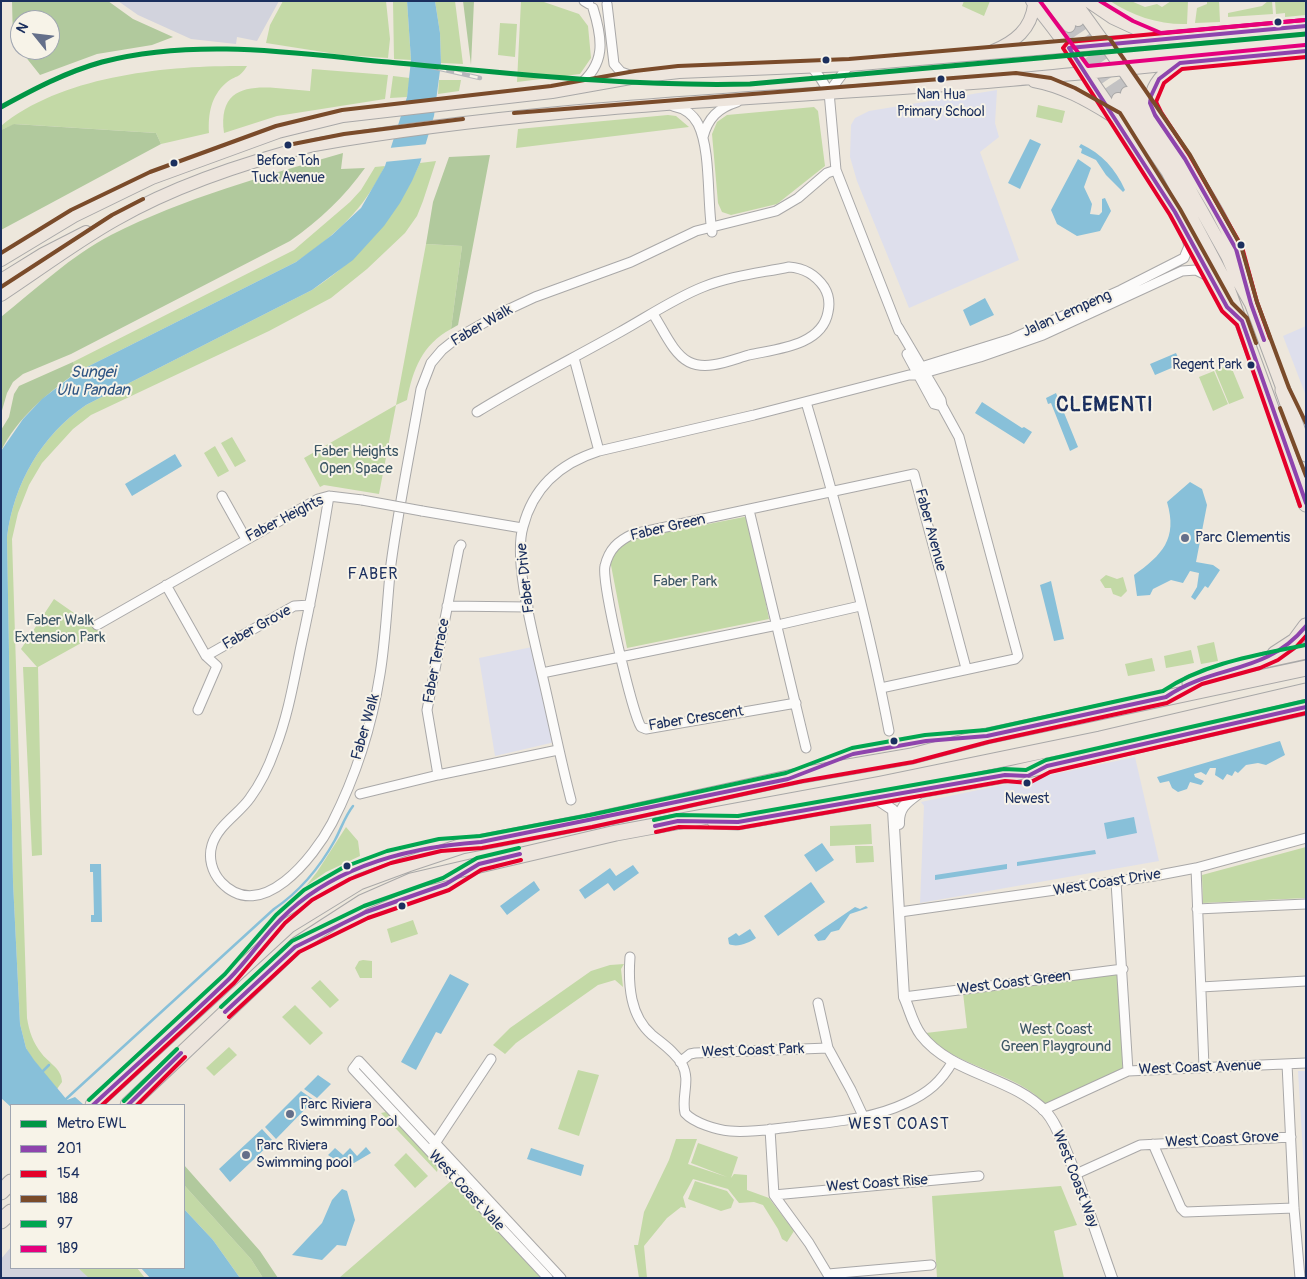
<!DOCTYPE html>
<style>
body{margin:0}
#map{position:relative;width:1307px;height:1279px;overflow:hidden;background:#ede7dc;font-family:Pangolin,sans-serif}
canvas{display:block}
.frame{position:absolute;inset:0;border:2px solid #1b2f5e;pointer-events:none}
.legend{position:absolute;left:10px;top:1104px;width:175px;height:165px;box-sizing:border-box;background:#f7f3e8;border:1px solid #9fa5b1;margin:0;padding:6px 9px;list-style:none;font-size:15px;color:#1b2f5e}
.legend li{display:flex;align-items:center;gap:10px;height:25px}
.legend b{width:25px;border:1px solid #9fa5b1}
.north{position:absolute;left:10px;top:10px;width:50px;height:50px;box-sizing:border-box;background:#f7f3e8;border:1px solid #9fa5b1;border-radius:50%;rotate:299deg;font-size:14px;font-weight:700;line-height:20px;text-align:center;color:#1b2f5e}
.north::after{content:'';display:block;margin:auto;width:18px;height:22px;background:#646f8a;clip-path:polygon(50% 0,100% 100%,50% 72%,0 100%)}
</style>
<div id="map">
<canvas width="1307" height="1279"></canvas>
<div class="frame"></div>
<ul class="legend">
<li><b style="height:6px;background:#009645"></b>Metro EWL</li>
<li><b style="height:6px;background:#8e44ad"></b>201</li>
<li><b style="height:6px;background:#e4002b"></b>154</li>
<li><b style="height:6px;background:#7a4b2a"></b>188</li>
<li><b style="height:6px;background:#00a651"></b>97</li>
<li><b style="height:6px;background:#e5007d"></b>189</li>
</ul>
<div class="north">N</div>
</div>
<script>
const c = document.querySelector('canvas').getContext('2d');
c.lineJoin = 'round';
function paint(path, color) { c.fillStyle = color; c.fill(path, 'evenodd'); }
function trace(path, color, width, dash) { c.strokeStyle = color; c.lineWidth = width; c.lineCap = dash ? 'butt' : 'round'; c.setLineDash(dash || []); c.stroke(path); }
function write(font, color, halo, rows, align = 'center') {
  c.font = font + ' Pangolin,sans-serif'; c.lineWidth = 4; c.setLineDash([]); c.textBaseline = 'middle'; c.strokeStyle = halo; c.fillStyle = color; for (const [text, x, y, turn = 0] of rows) {
    c.save(); c.translate(x, y); c.rotate((+turn || 0) * Math.PI / 180); c.textAlign = isNaN(turn) ? turn : align; if (halo) c.strokeText(text, 0, 0); c.fillText(text, 0, 0); c.restore();
  }
}
const built = new Path2D(`
 M997,90L995,123L999,137L980,152L1019,260L909,308L857,181L850,157L851,125L855,118L869,111Z
 M1306,326V396L1283,336Z
 M532,647L555,742L495,756L479,658Z
 M1135,757L1159,861L920,903L924,806L921,802Z
 M1298,1071H1306V1201Z`);
const industrial = new Path2D(`
 M118,1H279L257,41L237,37L236,44L191,39L138,15Z
 M11,1247V1268H78L89,1277L1,1278V1259Z`);
const green = new Path2D(`
 M283,1H386L390,39L388,58L342,55L266,43L270,25Z
 M393,1H407L411,60L394,59Z
 M435,1H455L463,64L441,63L440,33Z
 M521,1H541L579,14L588,26L591,58L580,74L517,82Z
 M964,1H990L984,16L962,6Z
 M1110,1H1131L1145,7L1157,4L1162,7L1171,1H1188L1187,24C1161,25 1132,16 1110,1Z
 M1207,1H1219L1220,22L1195,23L1197,8L1207,4Z
 M1268,1H1272L1273,14L1228,17V13L1262,6Z
 M1275,1L1306,2V15L1285,17V13L1276,14Z
 M500,23L517,24L515,57L498,55Z
 M247,66C238,80 237,74 226,83C211,96 208,114 209,133L161,144L156,133L15,124L1,130V126C62,75 170,65 247,66Z
 M312,69L388,75L385,99L277,116L224,133C216,73 272,89 310,91Z
 M393,76L410,78L407,97L390,98Z
 M439,80H461L459,91L438,94Z
 M1038,105L1065,111L1062,123L1036,117Z
 M814,107L818,111L825,166L777,204L731,215L722,212L718,203L712,134L717,122L727,115Z
 M668,115L676,116L689,127L516,148L518,129Z
 M436,161L423,201L417,216L405,233L367,269L331,298L269,331L91,415L73,429L42,463L29,485L18,513L12,539L27,1018C29,1031 33,1043 42,1054C49,1063 62,1069 62,1082L57,1089L33,1060L26,1048L20,1024L13,882L7,537C14,483 41,436 86,405L312,290C360,259 397,214 420,163Z
 M385,166C364,209 336,235 296,262L77,372L73,362L294,250L350,202L361,190L375,167Z
 M426,244L462,246L451,329C422,345 413,369 407,400L396,405L379,494L324,485L320,487L304,458L396,405Z
 M1230,364L1244,398L1229,404L1215,370Z
 M1214,371L1228,404L1213,411L1199,377Z
 M232,437L246,461L235,467L221,443Z
 M215,446L229,471L218,477L204,453Z
 M749,516L769,619L627,648L609,555L622,541Z
 M1106,575L1117,579L1123,577L1127,591L1121,597L1113,594L1111,588H1105L1100,580Z
 M54,599L101,632L38,667L42,855L32,856L23,667H37L21,649Z
 M1214,642L1218,661L1201,664L1197,646Z
 M1191,650L1194,663L1166,668L1164,656Z
 M1152,658L1155,671L1128,676L1125,664Z
 M871,824L872,844L830,846V826Z
 M346,827L358,841L360,856L326,872L306,886L317,872Z
 M855,846H873L874,862L856,863Z
 M1306,847V898L1203,903L1202,875Z
 M413,920L418,934L391,943L387,929Z
 M363,960L372,961V978H360L355,968L359,961Z
 M624,964L621,969L623,987L615,980L598,985L516,1043L505,1054L493,1045L510,1028L591,971L610,965Z
 M1119,972L1123,1070L1047,1106C1015,1069 956,1070 926,1033L967,1028L963,993Z
 M320,980L339,1000L330,1008L311,988Z
 M295,1005L323,1033L310,1045L282,1017Z
 M229,1047L237,1055L214,1076L206,1068Z
 M578,1070L599,1075L579,1136L558,1129Z
 M386,1112L438,1167L437,1172L381,1113Z
 M676,1139H697L688,1164L727,1177L691,1163L698,1143L738,1157L731,1178L734,1174L747,1175V1190L769,1198L794,1231L787,1242L782,1239L778,1229L763,1205L754,1202L739,1203L728,1189L693,1179L683,1197L686,1208L681,1207L667,1218L644,1246L647,1278H639L634,1245H638L644,1212L669,1160Z
 M406,1153L428,1176L415,1188L394,1165Z
 M451,1181L541,1278H339Z
 M695,1181L727,1191L734,1200L731,1208L721,1211L688,1199Z
 M184,1185L251,1259L263,1278H240L213,1240L184,1209Z
 M1061,1186L1077,1225L1054,1231L1064,1278H937L932,1196Z
 M78,1268H137L145,1278H89Z`);
const forest = new Path2D(`
 M12,1H108L133,19L173,37L152,45L97,54L40,75L13,41ZM20,20H50V50H20Z
 M463,1H474L471,65Z
 M14,124L156,133L161,144L1,230V130Z
 M343,153L341,169L365,168C345,196 319,221 290,241L71,354L23,374L13,382L7,393L1,414V317C35,290 72,255 111,235C184,198 265,176 343,153Z
 M490,155L458,325L451,329L462,246L426,244L433,202L449,157Z
 M73,362L77,372C48,393 17,418 1,451V430L9,417L14,394L19,386Z
 M184,1165L260,1251L278,1278H263L251,1259L184,1185Z`);
const water = new Path2D(`
 M407,1H435L440,33L441,63L434,116L420,163L412,181L400,203L384,226L353,260L312,290L86,405C41,436 14,483 7,537L13,882L20,1024L26,1048L34,1060L67,1100L75,1097L84,1105H11V1107L1,1098V451L23,419L42,399L77,372L296,262L332,235L361,208L385,166L407,97L411,60Z
 M1030,139L1041,144L1020,189L1008,183Z
 M1081,144C1102,154 1115,168 1125,190L1123,192L1106,175L1096,160L1081,153L1082,149L1079,147Z
 M1078,159L1091,168L1084,187L1092,204L1090,214L1099,215L1102,212V199L1105,198L1111,211L1100,231L1077,236L1057,224L1051,210Z
 M985,298L994,315L970,326L963,310Z
 M1176,353L1181,364L1155,375L1150,364Z
 M1056,393L1078,447L1070,451L1051,403L1048,404L1046,398Z
 M982,402L1022,428L1024,427L1032,432L1024,444L975,413Z
 M175,454L182,466L132,496L125,484Z
 M1190,482L1202,489L1207,505L1196,562L1213,565L1220,570L1208,588L1205,586L1195,600L1191,597L1197,587L1199,573L1190,571L1183,583L1171,580L1153,589L1150,595L1137,596L1134,575C1162,555 1178,539 1167,502Z
 M1051,581L1064,639L1054,641L1040,585Z
 M1280,741L1285,755L1266,765L1258,763L1246,765L1238,773L1235,771L1232,776L1227,774L1223,780L1215,775L1216,768H1210L1206,775L1201,772L1194,774L1195,777L1204,781L1201,785L1190,782L1187,789L1178,792L1172,788L1169,781L1160,783L1157,777Z
 M1134,817L1137,833L1107,839L1104,823Z
 M822,843L834,860L816,872L804,855Z
 M1095,850L1096,854L1017,866V862Z
 M90,864H101L102,922H91V915H94L93,872H90Z
 M1007,864V869L935,880V875Z
 M633,865L639,873L614,891L608,883L585,899L579,890L610,868L616,876Z
 M534,881L540,890L507,915L500,906Z
 M811,882L825,902L778,936L764,916Z
 M866,906L868,908L850,914L839,930L831,932L825,940L818,941L814,935L855,907L860,909Z
 M750,929L756,938C749,943 737,948 729,944L728,938L736,933L739,936Z
 M450,974L469,984L441,1034L436,1032L416,1070L401,1062Z
 M318,1075L331,1084L317,1098L304,1089Z
 M301,1091L314,1100L276,1139L265,1127Z
 M262,1129L273,1141L230,1182L219,1169Z
 M366,1147L371,1153L354,1163L337,1161L328,1155L335,1148L343,1155L350,1148L357,1156Z
 M531,1148L584,1165L581,1176L527,1159Z
 M342,1189L347,1191L355,1220L346,1246L337,1245L322,1260L292,1255L322,1223L332,1200Z
 M184,1209L213,1240L240,1278H150L141,1268H184Z`);
const pier = new Path2D(`
 M428,144L424,158L384,162L389,148Z`);
const stream = new Path2D(`
 M42,1072L49,1065
 M66,1099L274,909C299,892 320,867 335,840C341,829 345,816 353,806`);
const primaryTunnel = new Path2D(`
 M1078,20L1127,93
 M1069,26L1118,99`);
const minor = new Path2D(`
 M584,1L589,4
 M607,4L614,64L621,72L635,77
 M811,66L821,79L829,92L836,170L899,331
 M578,86C606,64 603,40 593,8
 M829,92L849,65
 M673,106C683,108 693,114 698,124C711,150 707,201 712,232
 M703,137C708,118 718,108 737,102
 M907,354L934,404L942,406
 M574,358L599,451
 M918,368L1011,339L1121,290L1184,258L1189,246L1187,239
 M806,402C838,510 868,620 889,731
 M477,412C524,383 572,359 620,332C647,317 675,298 703,287C730,276 760,273 789,267C804,268 815,274 824,287C829,295 830,303 828,312C822,346 776,349 749,355C731,360 707,371 689,362C673,354 663,329 653,314
 M222,496L246,539
 M329,496C321,546 312,596 301,646C294,680 288,716 275,749C269,766 261,783 250,798C239,814 218,825 212,845C208,858 212,872 221,882C261,925 314,857 332,823C355,778 372,725 380,674C386,638 387,600 391,564C399,505 411,447 421,389L431,363L442,350L457,338L505,311L535,297L631,262L696,231L776,211L798,198L827,173L836,170
 M749,510L806,748
 M422,511L522,528
 M166,585L206,656L217,666L198,710
 M447,606L528,607
 M97,625L318,499L329,496L362,500
 M206,656L294,606L310,605
 M542,673L782,624L860,606
 M881,688L1015,659L1018,656L959,437L942,406L941,400L898,327
 M796,703L646,729L641,727C632,712 601,581 605,566C609,549 618,541 633,534L914,474L966,668
 M438,775L427,710L459,548L461,545
 M360,794L438,775L558,750
 M571,800C560,758 552,716 542,674C534,638 513,561 523,527C533,487 561,463 599,451L754,415L909,375H917L980,357L1043,335L1182,271L1196,270L1210,277
 M1196,868L1204,1067
 M1116,882L1128,1071
 M1197,909L1306,904
 M900,912L1154,876L1196,868L1306,838
 M630,957C628,985 630,1016 652,1035C663,1044 675,1052 682,1064C691,1081 681,1096 685,1113C694,1123 717,1130 730,1131C750,1133 771,1129 791,1127C830,1122 870,1120 906,1103C928,1093 941,1082 953,1061
 M1201,987L1306,981
 M904,997L1123,969
 M818,1003L828,1048L851,1090L864,1118
 M680,1062L690,1054L695,1053L828,1048
 M1287,1064L1294,1208L1300,1278
 M1043,1110L1128,1071L1306,1063
 M770,1129L774,1195L809,1243L830,1278
 M1153,1144L1181,1208L1185,1212L1294,1208
 M432,1148L491,1059
 M1076,1174L1140,1145L1291,1137
 M774,1195L979,1176
 M828,1274L931,1265
 M548,1278L353,1069L359,1061L561,1278`);
const tertiary = new Path2D(`
 M875,798L893,810L904,997C910,1010 912,1023 921,1035C952,1075 1012,1076 1046,1112C1056,1123 1061,1139 1067,1153C1084,1194 1097,1236 1112,1278
 M899,824C898,806 909,801 922,791`);
const primary = new Path2D(`
 M1032,1C1085,68 1134,139 1176,213C1193,244 1210,276 1227,307L1237,317
 M1049,1L1069,26
 M1063,1L1078,20
 M1074,1C1102,39 1129,78 1155,116C1194,173 1240,235 1251,304
 M1088,1L1113,18L1154,37
 M993,51C1015,42 1031,29 1034,5
 M1034,81C1062,86 1087,100 1111,115
 M1127,93L1176,165L1227,256L1236,277L1251,304L1283,390
 M1118,99L1167,171L1227,284L1296,472
 M1153,111C1146,91 1160,74 1177,65
 M1,260L74,216L152,178L278,132L343,116L552,92L636,77L679,72L849,65L1306,26
 M1,280L43,254L86,232
 M1,295C39,270 76,242 115,220C176,185 246,162 314,145C535,106 762,99 987,82C1093,73 1199,61 1306,51`);
const motorway = new Path2D(`
 M1283,390L1306,454
 M1296,472L1306,504
 M1275,654L1295,641L1306,626
 M1190,683L1265,660L1306,651
 M715,821L738,822L1005,775L1306,707
 M93,1105L289,925L359,882L408,864L462,846L591,821L802,775L912,756L987,736L1306,668
 M128,1105L298,944L363,902L411,881L616,833L881,784L1100,739L1306,691
 M1,1192L11,1182
 M1,1221L11,1212`);
const rail = new Path2D(`
 M423,65L480,78`);
const minorBridge = new Path2D(`
 M362,500L422,511`);
const bus1 = new Path2D(`
 M1306,26L1069,48L1175,212L1227,307L1242,321L1306,503
 M1264,340L1251,304L1236,249L1185,159L1155,115L1150,103L1151,96L1159,79L1180,63L1306,51
 M655,826L678,821L738,822L1005,775L1028,776L1047,766L1306,707
 M225,1012L295,947L366,912L446,884L479,864L520,854
 M93,1105C138,1063 185,1022 229,979C248,960 262,938 281,919C333,866 409,847 481,842L788,779L853,754L926,741L987,736L1166,697C1215,663 1265,676 1306,626
 M128,1105L181,1053`);
const bus2 = new Path2D(`
 M1270,338L1257,302L1242,247L1190,156L1161,112L1156,102L1164,83L1182,69L1306,57
 M1300,506L1237,325L1222,311L1170,215L1063,48L1068,42L1305,20
 M656,832L679,827L739,828L1005,781L1029,783L1050,772L1306,713
 M229,1017L299,952L368,918L449,890L481,870L521,860
 M102,1105L234,983L285,923L312,900L350,879L391,863L441,851L482,848L592,827L803,781L913,762L988,742L1167,703L1202,684L1260,668L1278,660L1296,647L1306,636
 M137,1105L185,1057`);
const bus3 = new Path2D(`
 M514,113L1016,73L1051,78L1075,88L1120,113L1180,209L1232,303L1247,318L1256,343
 M288,145L344,134L463,119
 M1,253L71,210L150,172L276,126L342,110L551,86L635,71L678,66L849,59L1106,37L1110,39L1190,155L1241,246L1257,302L1289,388L1306,423
 M1,287L112,215L143,199
 M1280,408L1306,476`);
const bus4 = new Path2D(`
 M654,820L677,815L738,816L1004,769L1026,770L1046,760L1305,701
 M221,1007L292,941L364,906L443,878L477,858L519,848
 M89,1100L225,974L276,915L304,890L344,867L387,851L439,839L480,836L590,815L786,773L852,748L925,735L986,730L1163,691C1204,663 1257,655 1305,645
 M124,1101L177,1049`);
const bus5 = new Path2D(`
 M1040,1L1088,66L1305,45
 M1100,1L1133,21L1161,33L1305,20`);
const metro1 = new Path2D(`
 M1,107C34,89 66,72 102,62C196,38 294,53 388,62C508,73 629,87 750,84L1306,34`);
const markers = [
 [1278,22,4.5,"#1b2f5e"],
 [826,60,4.5,"#1b2f5e"],
 [941,79,4.5,"#1b2f5e"],
 [288,145,4.5,"#1b2f5e"],
 [174,163,4.5,"#1b2f5e"],
 [1241,245,4.5,"#1b2f5e"],
 [1251,365,4.5,"#1b2f5e"],
 [1185,538,5,"#646f8a"],
 [894,741,4.5,"#1b2f5e"],
 [1027,783,4.5,"#1b2f5e"],
 [347,866,4.5,"#1b2f5e"],
 [402,906,4.5,"#1b2f5e"],
 [290,1114,5,"#646f8a"],
 [246,1155,5,"#646f8a"]
];
const busNames = [
 ["Nan Hua",941,95],
 ["Primary School",941,112],
 ["Before Toh",288,161],
 ["Tuck Avenue",288,178],
 ["Regent Park",1242,365,"right"],
 ["Newest",1027,799]
];
const streetNames = [
 ["Jalan Lempeng",1067,314,-24],
 ["Faber Walk",482,326,-30],
 ["Faber Heights",285,519,-27],
 ["Faber Green",668,528,-13],
 ["Faber Avenue",930,530,75],
 ["Faber Drive",526,578,-96],
 ["Faber Grove",257,628,-29],
 ["Faber Terrace",437,661,-79],
 ["Faber Crescent",696,719,-9],
 ["Faber Walk",366,727,-74],
 ["West Coast Drive",1107,883,-9],
 ["West Coast Green",1014,983,-7],
 ["West Coast Park",753,1051,-2],
 ["West Coast Avenue",1200,1068,-2],
 ["West Coast Grove",1222,1140,-3],
 ["West Coast Way",1075,1179,69],
 ["West Coast Rise",877,1184,-4],
 ["West Coast Vale",466,1191,47]
];
const parkNames = [
 ["Faber Heights",356,452],
 ["Open Space",356,469],
 ["Faber Park",685,582],
 ["Faber Walk",60,621],
 ["Extension Park",60,638],
 ["West Coast",1056,1030],
 ["Green Playground",1056,1047]
];
const poiNames = [
 ["Parc Clementis",1195,538],
 ["Parc Riviera",300,1105],
 ["Swimming Pool",300,1122],
 ["Parc Riviera",256,1146],
 ["Swimming pool",256,1163]
];
const waterNames = [
 ["Sungei",93,373],
 ["Ulu Pandan",93,391]
];
const neighbourhoodNames = [
 ["FABER",373,575],
 ["WEST COAST",899,1125]
];
const districtNames = [
 ["CLEMENTI",1105,406]
];
paint(built, '#dedfec');
paint(industrial, '#d2d3dd');
paint(green, '#c3d9a6');
paint(forest, '#b1c99d');
paint(water, '#88c0d9');
paint(pier, '#ede7dc');
trace(stream, '#88c0d9', 2.5);
trace(primaryTunnel, '#c3c2c3', 12, [12, 6]);
trace(minor, '#a9a8a8', 11);
trace(tertiary, '#a9a8a8', 12);
trace(primary, '#a9a8a8', 14);
trace(motorway, '#a9a8a8', 17);
trace(minor, '#fcfbfa', 9);
trace(tertiary, '#fcfbfa', 10);
trace(primary, '#ede5dd', 12);
trace(motorway, '#ede5dd', 15);
trace(rail, '#b7b8bc', 4.5);
trace(rail, '#f7f3e8', 2.5, [8]);
trace(minorBridge, '#a9a8a8', 11, []);
trace(minorBridge, '#fcfbfa', 9);
trace(bus1, '#8e44ad', 4);
trace(bus2, '#e4002b', 4);
trace(bus3, '#7a4b2a', 4);
trace(bus4, '#00a651', 4);
trace(bus5, '#e5007d', 4);
trace(metro1, '#009645', 5);
for (const [x, y, r, color] of markers) { const dot = new Path2D(); dot.arc(x, y, r, 0, 2 * Math.PI); c.fillStyle = color; c.fill(dot); trace(dot, '#f7f3e8', 2); }
write('14px', '#1b2f5e', '#f7f3e8', busNames);
write('15px', '#1b2f5e', '#f7f3e8', streetNames);
write('15px', '#3c5665', '#f7f3e8', parkNames);
write('15px', '#1b2f5e', '#f7f3e8', poiNames, 'left');
write('italic 16px', '#2f5583', '#f7f3e8', waterNames);
c.letterSpacing = '1px';
write('16px', '#1b2f5e', '#f7f3e8', neighbourhoodNames);
c.letterSpacing = '0px';
c.letterSpacing = '1px';
write('bold 20px', '#1b2f5e', '#f7f3e8', districtNames);
c.letterSpacing = '0px';
</script>
